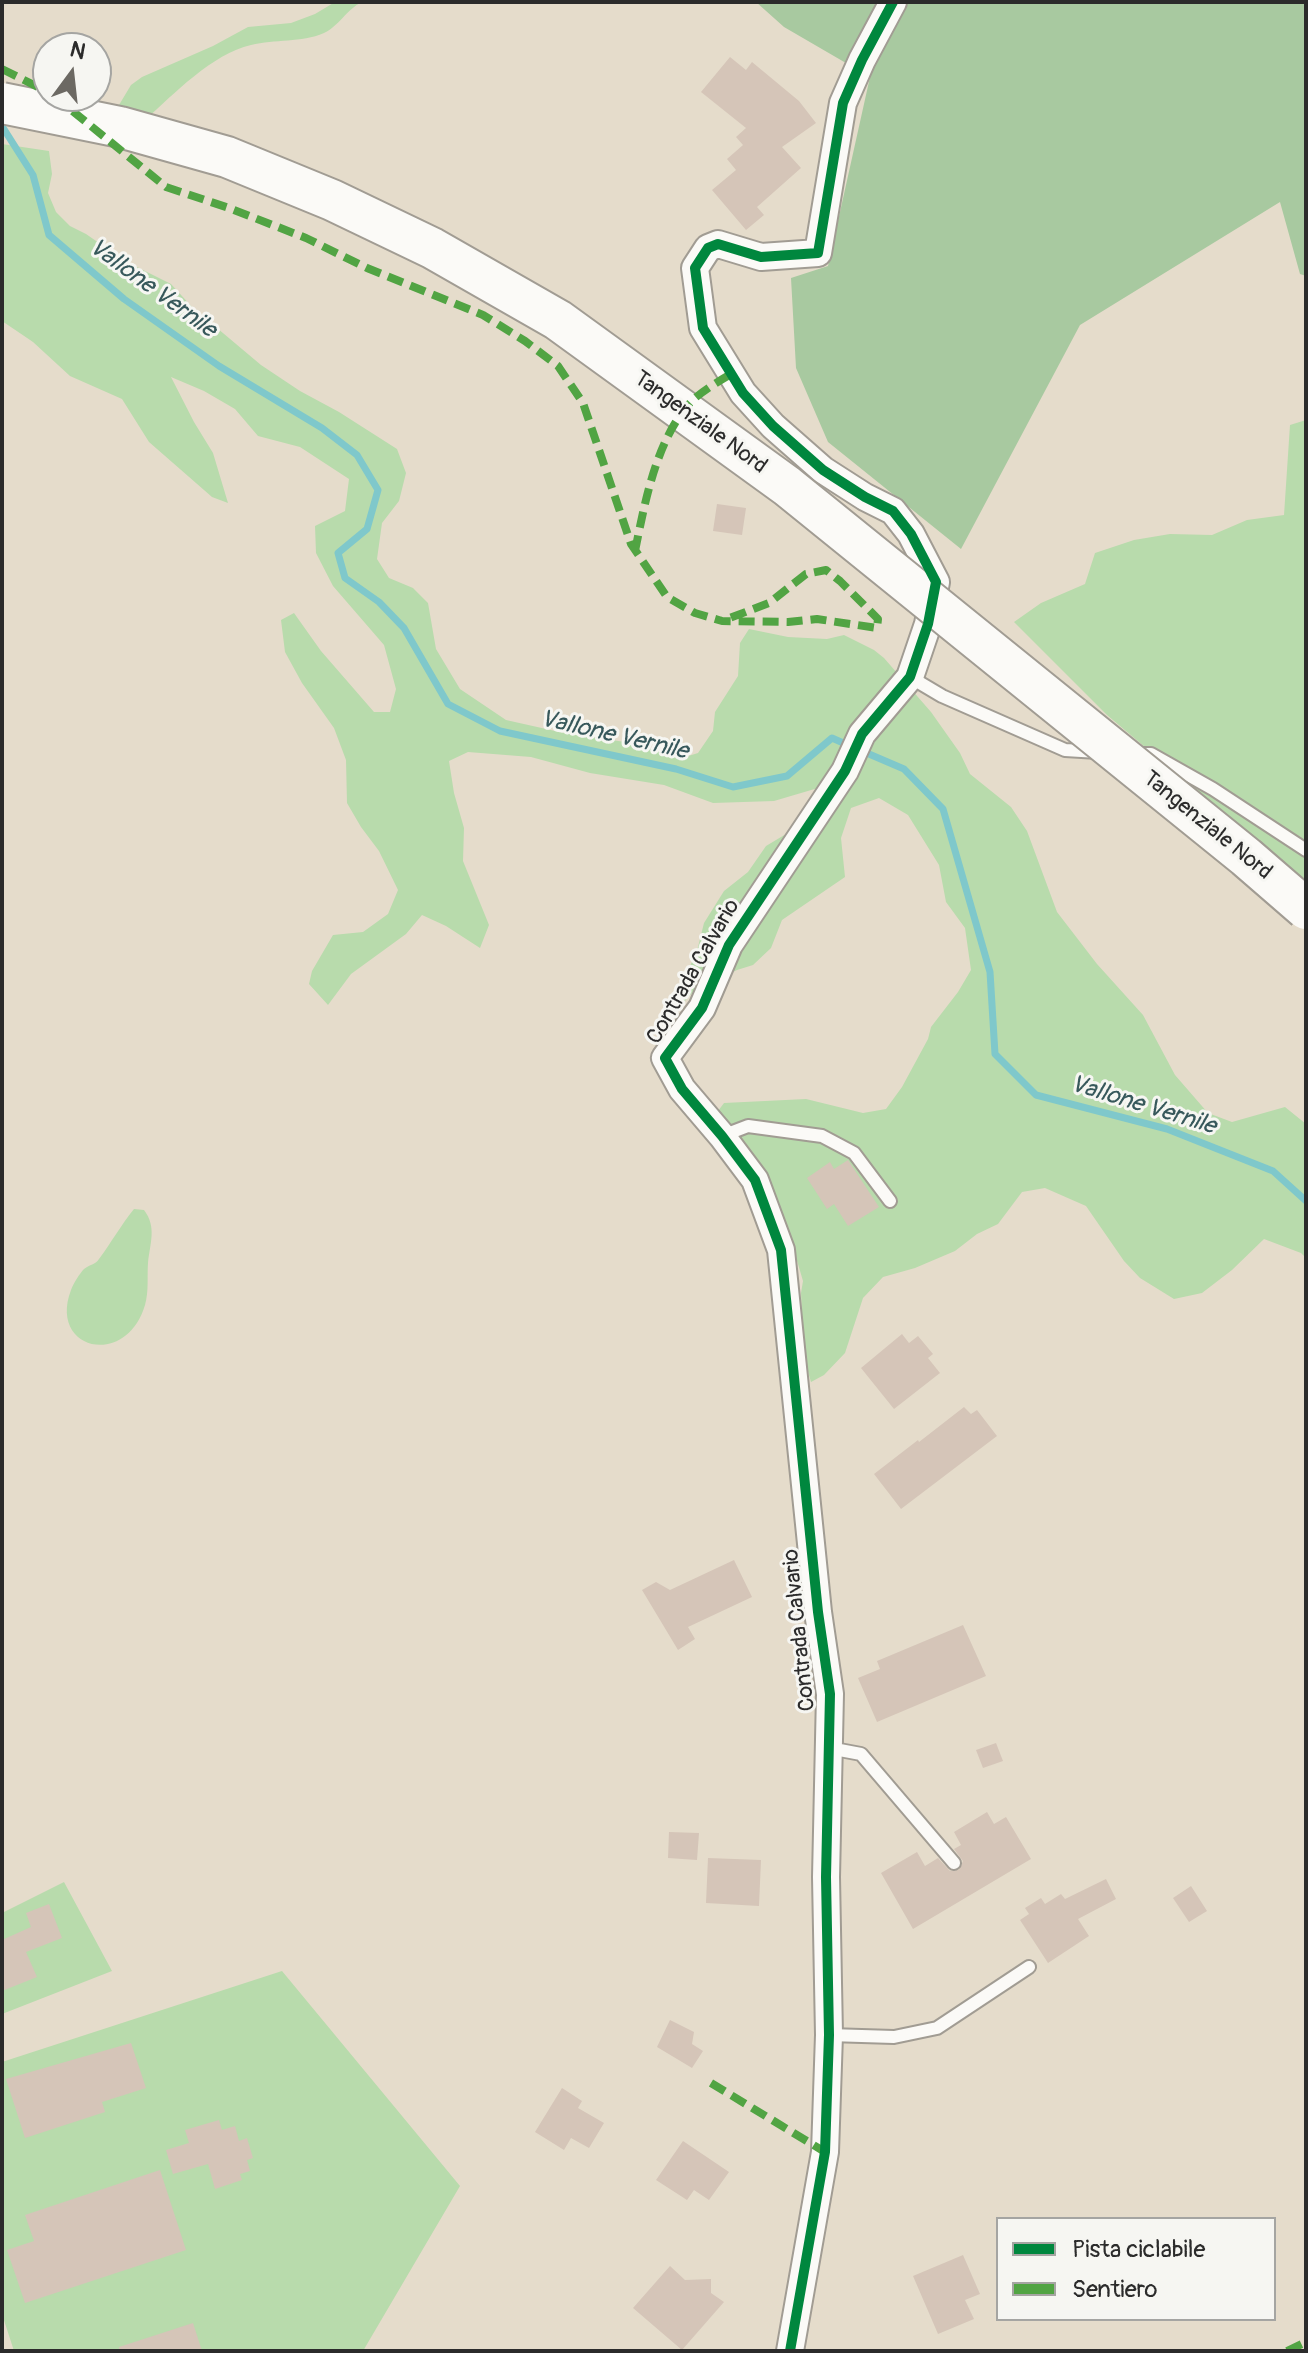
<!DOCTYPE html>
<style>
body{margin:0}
#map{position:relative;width:1308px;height:2353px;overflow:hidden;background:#e5dccb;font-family:Pangolin,sans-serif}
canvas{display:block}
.frame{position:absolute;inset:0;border:4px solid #2b2b2b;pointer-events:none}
.legend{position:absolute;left:996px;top:2217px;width:280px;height:104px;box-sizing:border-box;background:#f6f6f2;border:2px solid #a5a5a2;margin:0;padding:10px 14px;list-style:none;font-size:24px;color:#2b2b2b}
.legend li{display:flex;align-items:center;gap:16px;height:40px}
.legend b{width:40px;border:2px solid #a5a5a2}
.north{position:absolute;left:32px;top:32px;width:80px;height:80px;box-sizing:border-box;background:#f6f6f2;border:2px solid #a5a5a2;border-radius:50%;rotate:15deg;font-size:22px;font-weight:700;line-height:32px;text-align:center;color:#2b2b2b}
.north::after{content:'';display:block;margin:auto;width:28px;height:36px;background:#6c6963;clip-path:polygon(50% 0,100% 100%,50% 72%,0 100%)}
</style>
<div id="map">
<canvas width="1308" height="2353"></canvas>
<div class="frame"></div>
<ul class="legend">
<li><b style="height:10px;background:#00873e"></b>Pista ciclabile</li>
<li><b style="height:10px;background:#51a443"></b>Sentiero</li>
</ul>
<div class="north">N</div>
</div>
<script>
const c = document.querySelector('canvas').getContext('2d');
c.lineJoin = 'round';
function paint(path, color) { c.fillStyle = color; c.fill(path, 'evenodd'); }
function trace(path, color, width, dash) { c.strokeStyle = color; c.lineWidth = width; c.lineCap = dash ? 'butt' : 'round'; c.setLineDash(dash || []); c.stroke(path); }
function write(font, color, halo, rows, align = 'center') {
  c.font = font + ' Pangolin,sans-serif'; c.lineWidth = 6; c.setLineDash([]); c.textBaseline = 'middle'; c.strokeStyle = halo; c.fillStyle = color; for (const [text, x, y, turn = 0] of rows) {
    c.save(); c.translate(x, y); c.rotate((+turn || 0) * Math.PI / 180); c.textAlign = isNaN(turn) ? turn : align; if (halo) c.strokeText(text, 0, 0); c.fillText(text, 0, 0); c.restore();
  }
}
const green = new Path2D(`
 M335,2H362C347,9 338,27 324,33C301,43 275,39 251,45C212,54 174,94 145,120L116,110L131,85L142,77L213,46L248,27L291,23L315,14Z
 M2,144L49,151L52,174L48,193L56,212L70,226L86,234L125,261L171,284L192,307L261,365L300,391L339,412L397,449L406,473L399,501L382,523L377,559L389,578L413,588L428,603L436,649L460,689L506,720L564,733L625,742L682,758L698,753L713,731L715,712L738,676L740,643L749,629L788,637L827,639L844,635L874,650L884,658L931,712L960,753L970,774L1011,807L1027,831L1057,912L1097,964L1143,1015L1175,1075L1208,1113L1232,1122L1285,1107L1306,1124V1258L1301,1253L1264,1239L1232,1270L1202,1293L1174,1299L1140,1278L1124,1261L1086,1206L1045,1188L1022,1192L998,1224L977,1234L955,1251L915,1268L883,1277L863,1298L845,1353L824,1375L811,1382L804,1358L801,1293L803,1281L788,1230L757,1166L715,1115L724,1103L806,1099L863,1113L886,1109L902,1087L928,1039L931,1027L958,992L971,970L965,928L946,902L939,865L908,815L879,798L851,808L841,838L845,877L782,920L771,948L753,965L737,970L693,992L668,1020L672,997L696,955L704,923L724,891L748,872L766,846L786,834L827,822L843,791L818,788L774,801L713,803L664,785L590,773L531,757L468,752L449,761L454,793L464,828L463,861L489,925L480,948L446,926L422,915L406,934L351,974L328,1005L309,984L312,971L333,935L363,932L388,914L398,890L379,851L361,827L347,803L346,760L334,728L302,683L285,652L281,620L294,613L321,651L374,712H390L396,689L384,645L333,586L316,553L315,526L345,511L349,479L300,447L258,436L235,409L204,391L171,377L194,422L213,453L228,503L212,497L149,442L122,399L70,376L33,342L2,321Z
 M1306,420V883L1107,715L1014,622L1041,603L1085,584L1095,553L1134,540L1170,534L1212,535L1247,520L1284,515L1290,425Z
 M134,1209L144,1210C157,1227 150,1243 148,1263C147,1277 149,1291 145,1305C126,1369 48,1350 71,1290C73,1284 80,1273 84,1269C90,1264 95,1265 99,1259C111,1243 121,1225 134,1209Z
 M64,1882L112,1971L2,2014V1913Z
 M282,1971L460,2186L363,2351H14L2,2314V2062Z`);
const forest = new Path2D(`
 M756,2H1306V276L1300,274L1280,202L1080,325L961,549L828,442L796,368L791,278L828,266L870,77L784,27Z`);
const stream = new Path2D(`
 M2,126L33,175L49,235L124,299L219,366L322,428L357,455L378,490L367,529L338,553L345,578L379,602L404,628L448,704L500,731L676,769L733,787L787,776L832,738L850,746
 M862,751L904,769L943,809L990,972L995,1054L1036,1095L1167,1129L1273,1171L1306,1201`);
const building = new Path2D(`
 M730,57L746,70L752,62L799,101L816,123L782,147L801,168L757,207L764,215L746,230L712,190L736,170L727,159L743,145L736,137L746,128L701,92Z
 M717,504L746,508L742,535L713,531Z
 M848,1160L879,1207L848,1226L834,1204L827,1209L807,1178L830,1162L834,1169Z
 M902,1334L909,1343L918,1336L933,1354L928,1358L940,1373L894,1409L861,1368Z
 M964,1407L971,1414L977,1410L997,1436L901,1509L874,1474L918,1440L919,1442Z
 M734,1560L752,1597L688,1627L695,1639L678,1650L642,1590L656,1582L670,1590Z
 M963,1625L986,1676L877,1722L858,1678L880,1669L877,1661Z
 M996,1743L1003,1761L983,1768L976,1750Z
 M987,1812L994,1824L1006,1817L1031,1859L913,1929L881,1873L917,1852L925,1866L938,1858L950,1871L959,1870L963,1861L954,1849L961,1845L954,1832Z
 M669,1832L699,1833L697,1860L668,1858Z
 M708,1858L761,1860L759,1906L706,1903Z
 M1106,1879L1116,1899L1078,1919L1089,1936L1048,1963L1020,1920L1029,1914L1025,1908L1041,1898L1045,1904L1061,1894L1065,1899Z
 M1191,1886L1207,1911L1189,1922L1173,1898Z
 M49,1904L62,1938L26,1952L37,1977L2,1991V1940L31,1927L26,1913Z
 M670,2020L694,2032L692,2044L703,2051L692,2068L657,2047Z
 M131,2043L146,2088L102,2102L105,2112L25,2138L6,2079Z
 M562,2088L582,2101L578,2108L604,2123L589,2148L571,2138L564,2150L535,2132Z
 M219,2120L222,2130L235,2126L239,2141L247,2138L253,2158L247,2160L250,2171L240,2174L242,2180L215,2189L208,2164L173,2174L166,2150L189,2143L185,2130Z
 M683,2141L729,2172L709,2200L694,2190L687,2200L656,2180Z
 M160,2170L186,2250L25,2303L7,2250L34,2241L25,2215Z
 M963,2255L980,2294L965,2300L974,2319L938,2334L913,2276Z
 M670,2266L685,2280L711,2279V2293L724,2302L682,2350L633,2308Z
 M193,2323L202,2351H119V2347Z`);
const lane = new Path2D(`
 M910,677L942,696L1065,750L1098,752
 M1137,754H1151L1213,789L1306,850
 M722,1136L748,1126L822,1136L854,1153L890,1201
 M829,1748L861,1754L954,1863
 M829,2035L894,2037L937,2028L1029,1967`);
const street = new Path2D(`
 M790,2351L825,2152L829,2035L826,1877L830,1694L818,1612L781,1250L755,1180L722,1136L682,1089L665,1058L702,1008L729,945L845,771L862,734L910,677L928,624L936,582L911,534L893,511L865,497L823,470L773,426L743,393L703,328L695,268L708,248L718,244L761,257L818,253L843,103L862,60L893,2`);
const primaryBridge = new Path2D(`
 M2,103L120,127L227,157L332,200L432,248L558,320L787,486L1246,857L1306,909`);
const quiet = new Path2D(`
 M2,69L48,92
 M54,96L166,187L229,208L306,238L367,268L483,315L525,341L558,366L583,403L631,544L667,597L695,613L722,621L788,622L817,619L877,628L878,619L840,581L826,570L806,574L769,603L722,621
 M635,551C645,502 657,434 695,398C706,389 719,381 731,374
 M711,2083L825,2152
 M1287,2351L1306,2342`);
const cycleway = new Path2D(`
 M790,2351L825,2152L829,2035L826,1877L830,1694L818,1612L781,1250L755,1180L722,1136L682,1089L665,1058L702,1008L729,945L845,771L862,734L910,677L928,624L936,582L911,534L893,511L865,497L823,470L773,426L743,393L703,328L695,268L708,248L718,244L761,257L818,253L843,103L862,60L893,2`);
const streetNames = [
 ["Tangenziale Nord",700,423,36],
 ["Tangenziale Nord",1207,826,39],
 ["Contrada Calvario",694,972,-60],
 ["Contrada Calvario",800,1630,-96]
];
const waterNames = [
 ["Vallone Vernile",152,289,36],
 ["Vallone Vernile",614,736,13],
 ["Vallone Vernile",1143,1106,17]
];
paint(green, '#b8dbac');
paint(forest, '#a8c9a0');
trace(stream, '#7fc8cb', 7);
paint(building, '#d5c5b8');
trace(lane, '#a19c93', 16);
trace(street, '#a19c93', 30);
trace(lane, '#fbfaf7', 12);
trace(street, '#fbfaf7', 26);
trace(primaryBridge, '#a19c93', 44, []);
trace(primaryBridge, '#fbfaf7', 40);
trace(quiet, '#51a443', 8, [16, 8]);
trace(cycleway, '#00873e', 10);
write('22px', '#2b2b2b', '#f6f6f2', streetNames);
write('italic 24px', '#37585b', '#f6f6f2', waterNames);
</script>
